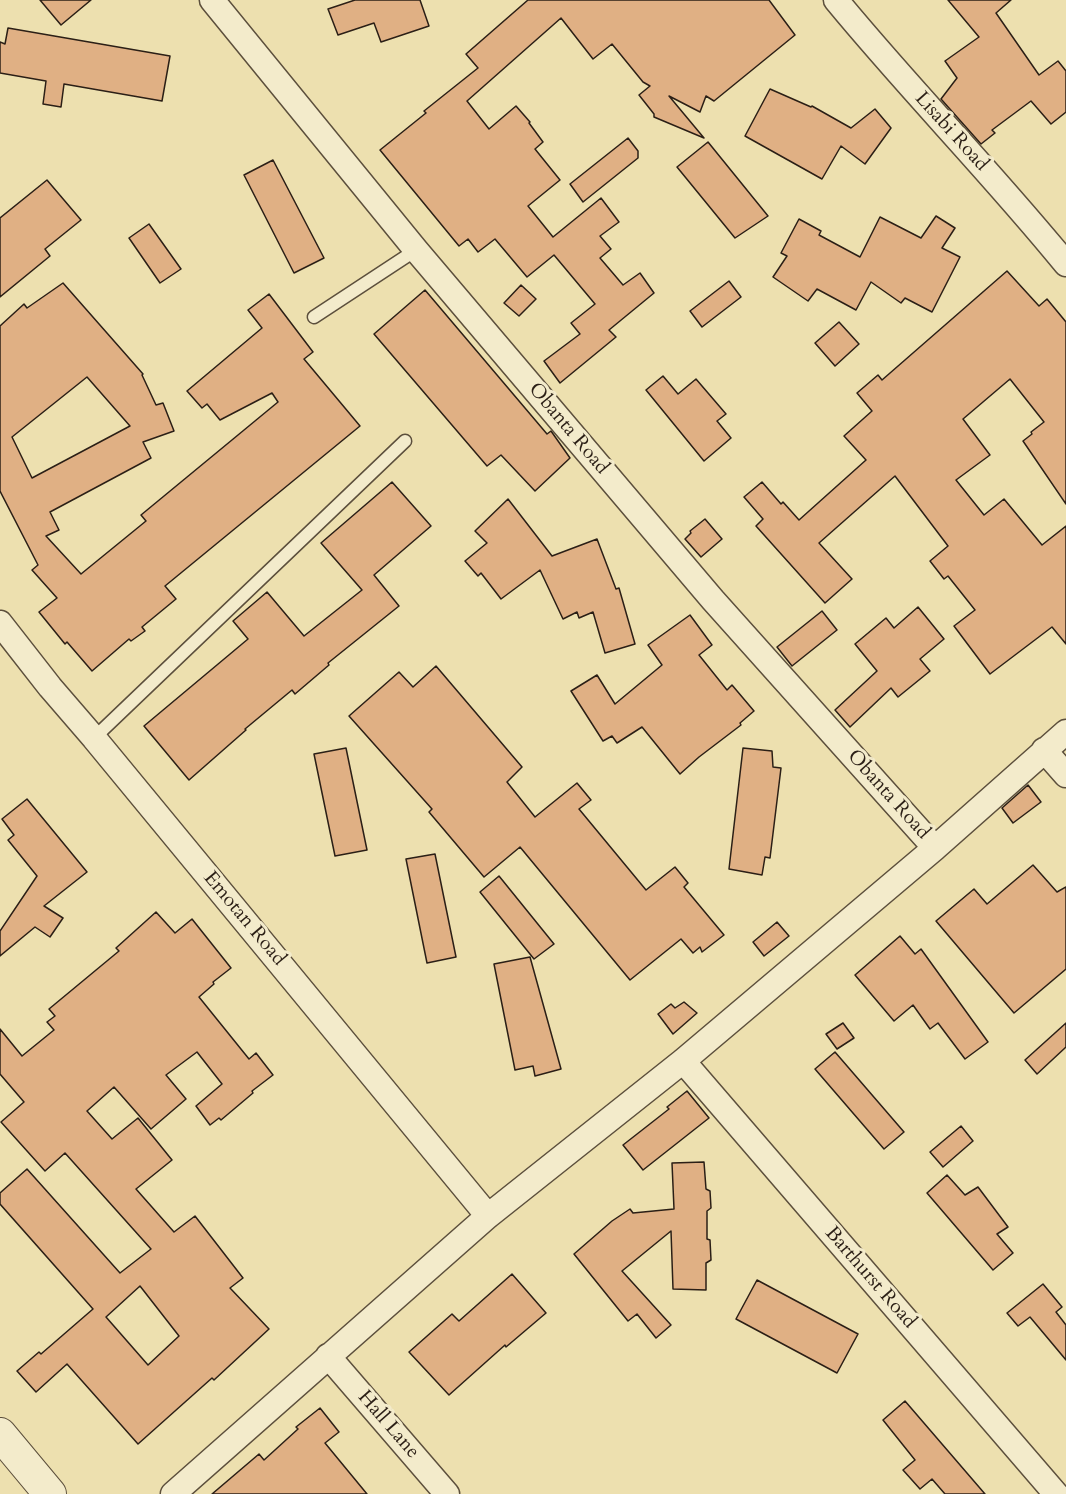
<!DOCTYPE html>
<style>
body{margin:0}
canvas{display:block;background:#ede0af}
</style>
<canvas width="1066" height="1494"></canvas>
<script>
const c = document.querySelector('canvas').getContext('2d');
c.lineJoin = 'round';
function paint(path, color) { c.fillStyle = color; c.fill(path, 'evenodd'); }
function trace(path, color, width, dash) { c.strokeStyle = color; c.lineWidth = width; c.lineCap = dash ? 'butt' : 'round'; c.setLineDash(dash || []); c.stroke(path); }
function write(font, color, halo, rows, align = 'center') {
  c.font = font + ' Cardo,serif'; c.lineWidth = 6; c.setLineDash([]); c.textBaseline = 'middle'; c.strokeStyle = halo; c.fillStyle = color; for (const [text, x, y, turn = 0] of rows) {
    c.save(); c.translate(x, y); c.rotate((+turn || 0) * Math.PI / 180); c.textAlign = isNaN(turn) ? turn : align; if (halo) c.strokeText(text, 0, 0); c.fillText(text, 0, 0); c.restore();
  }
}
const building = new Path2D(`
 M40,0H91L61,25Z
 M355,0H420L429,26L381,42L374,23L338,35L328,9Z
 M528,0H769L795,35L714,101L706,96L700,112L669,96L704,138L654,117V114L639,95L650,86L643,82L612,44L593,59L561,18L467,101L489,129L516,106L530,122L529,123L543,142L535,149L560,180L528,206L553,237L601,198L619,222L600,236L611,249L600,258L623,285L640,273L654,293L609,330L616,337L560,383L544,361L580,334L571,323L595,304L554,255L527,277L495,239L478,252L468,239L459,246L380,150L426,113L424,111L478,68L466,54Z
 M948,0H1011L996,13L1039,75L1058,61L1066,71V112L1051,124L1031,101L992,130L995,133L981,144L941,99L957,78L945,61L979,37Z
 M8,28L170,56L162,101L64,84L61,107L43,104L46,81L0,73V42L5,44Z
 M770,89L811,107L812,106L851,128L875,109L891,128L865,164L841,146L822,179L745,136Z
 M628,138L638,151V158L583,202L570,184Z
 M708,142L768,216L735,238L677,167Z
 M273,160L324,258L294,273L244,175Z
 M47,180L81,220L45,249L50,256L0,297V218Z
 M936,216L955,228L942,248L960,257L932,312L905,298L901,303L871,282L856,310L817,289L808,301L773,277L787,256L781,253L799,219L821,231L819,235L860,257L880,217L921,238Z
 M149,224L181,269L160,283L129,238Z
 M1007,271L1039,306L1047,299L1066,322V504L1023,441L1032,434L1031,432L1044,422L1010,379L963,419L990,455L956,480L984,515L1004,499L1042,545L1066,526V644L1052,627L990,674L954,626L975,610L948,576L944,579L930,561L948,546L895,476L819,543L852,579L825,603L756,526L763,519L744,497L762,482L781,504L783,502L799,520L866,460L844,436L872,411L857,393L878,375L882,380Z
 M729,281L741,297L702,327L690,311Z
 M63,283L143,374L142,375L156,405L163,403L174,431L143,442L151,458L50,512L59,530L46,536L81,574L146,521L141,515L278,402L272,393L220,420L207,404L202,408L187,391L262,328L248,310L269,294L313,352L304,359L360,426L165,586L176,599L142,627L145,631L131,641L129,639L92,671L67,642L65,644L39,612L57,598L32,570L38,565L0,491V326L24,304L27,308ZM87,377L130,426L32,478L12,437Z
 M521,285L536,299L519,316L504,303Z
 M425,290L547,434L551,431L570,458L535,491L501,455L487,466L374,334Z
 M839,322L859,344L835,366L815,343Z
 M663,376L678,394L696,379L726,414L717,421L731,438L704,461L646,390Z
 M392,482L431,526L374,575L399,606L328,663L329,665L295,694L292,690L245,729L246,730L189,780L144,726L248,639L233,621L267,592L304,636L362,590L321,543Z
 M508,499L552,556L597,539L616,589L619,588L635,644L605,653L593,612L579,618L577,612L563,619L540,570L501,599L481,573L478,576L465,561L487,543L475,531Z
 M705,519L722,539L701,557L685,539L691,533L690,531Z
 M918,607L944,639L920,659L930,671L898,697L891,688L850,727L835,710L877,671L855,644L886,618L894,628Z
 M822,611L837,630L792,666L777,647Z
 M690,615L712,645L699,655L727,690L732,685L754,711L740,723L741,725L699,757L680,774L642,727L617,743L612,736L603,741L571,691L597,675L615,704L662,665L648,645Z
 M436,666L522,767L507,782L535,817L577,783L591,800L579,809L646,890L675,867L688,883L684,887L724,935L702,952L700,947L693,953L681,939L630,980L520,847L484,877L429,812L432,809L349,716L399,672L413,687Z
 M346,748L367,850L335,856L314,754Z
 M743,748L772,751L773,767L781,768L770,858L765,857L762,875L729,869Z
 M1028,785L1041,802L1013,823L1002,808Z
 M27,799L87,872L44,906L63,918L50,937L35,927L0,956V931L37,876L8,840L14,835L2,819Z
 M435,854L456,957L427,963L406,859Z
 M1033,865L1057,892L1066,887V969L1014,1013L936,921L974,889L987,904Z
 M499,876L554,944L534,959L480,892Z
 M156,912L175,933L192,919L231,968L213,982L214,984L199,997L249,1059L256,1053L273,1075L252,1091L253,1093L221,1120L219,1118L210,1125L196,1106L222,1084L197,1052L166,1075L186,1099L151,1129L114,1087L87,1111L112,1139L138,1118L172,1160L136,1189L174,1232L195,1216L243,1278L230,1288L269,1329L214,1380L212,1378L138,1444L67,1364L36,1392L17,1371L39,1352L41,1354L93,1309L0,1204V1193L27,1169L120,1273L151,1249L65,1153L45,1171L1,1122L24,1102L0,1074V1029L22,1056L54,1030L47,1022L55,1016L49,1009L119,951L116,948ZM140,1286L179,1336L148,1365L106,1317Z
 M777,922L789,936L764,956L753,942Z
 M900,936L915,954L921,949L988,1042L965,1059L938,1023L930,1029L913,1005L894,1021L855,975Z
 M530,957L561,1069L535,1076L533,1066L515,1070L494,964Z
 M684,1002L697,1013L673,1034L658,1014L671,1004L675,1008Z
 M843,1023L854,1038L837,1049L826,1034Z
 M1066,1023V1047L1037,1074L1025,1060Z
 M835,1052L904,1132L884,1149L815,1069Z
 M687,1091L709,1118L643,1170L623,1145L669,1109L667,1107Z
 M961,1126L973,1141L943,1167L930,1152Z
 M704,1162L706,1189L710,1191L711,1208L707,1211V1239L710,1240L711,1260L706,1263V1290L673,1289L671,1231L622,1271L671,1325L656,1338L637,1314L628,1321L574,1254L612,1221L630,1209L633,1213L674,1209L672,1163Z
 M947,1175L965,1195L978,1187L1008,1227L997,1234L1013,1253L993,1270L927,1193Z
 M512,1274L546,1313L506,1347L505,1345L449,1395L409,1352L452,1314L459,1321Z
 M757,1280L858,1334L837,1373L736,1319Z
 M1043,1284L1062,1307L1056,1312L1066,1325V1360L1030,1317L1018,1326L1007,1313Z
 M905,1401L985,1494H945L932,1479L920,1489L903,1470L915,1460L883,1420Z
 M320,1408L339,1432L325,1443L367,1494H212L259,1454L264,1460L298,1429L296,1427Z`);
const service = new Path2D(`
 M314,317L416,250
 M94,738L405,441`);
const minor = new Path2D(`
 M212,0L416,250L713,600L935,848
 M836,0C910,90 992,173 1066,264
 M0,623L50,687L94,738L488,1216
 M1044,750L1066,775
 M683,1061L1056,1494
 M328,1356L447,1494
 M173,1494L488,1216L683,1061L935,848L1066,732`);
const tertiary = new Path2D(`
 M0,1434L50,1494`);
const streetNames = [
 ["Lisabi Road",951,132,48],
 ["Obanta Road",568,429,50],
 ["Obanta Road",888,795,48],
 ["Emotan Road",244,919,50],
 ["Barthurst Road",870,1278,49],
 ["Hall Lane",388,1425,49]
];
paint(building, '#e0b084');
trace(building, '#2b1f16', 1.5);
trace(service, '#5c4f3c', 15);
trace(minor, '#5c4f3c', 27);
trace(tertiary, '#5c4f3c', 34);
trace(service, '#f3ebcb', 12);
trace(minor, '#f3ebcb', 24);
trace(tertiary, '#f3ebcb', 32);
write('20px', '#2b1f16', '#f3ebcb', streetNames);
</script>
